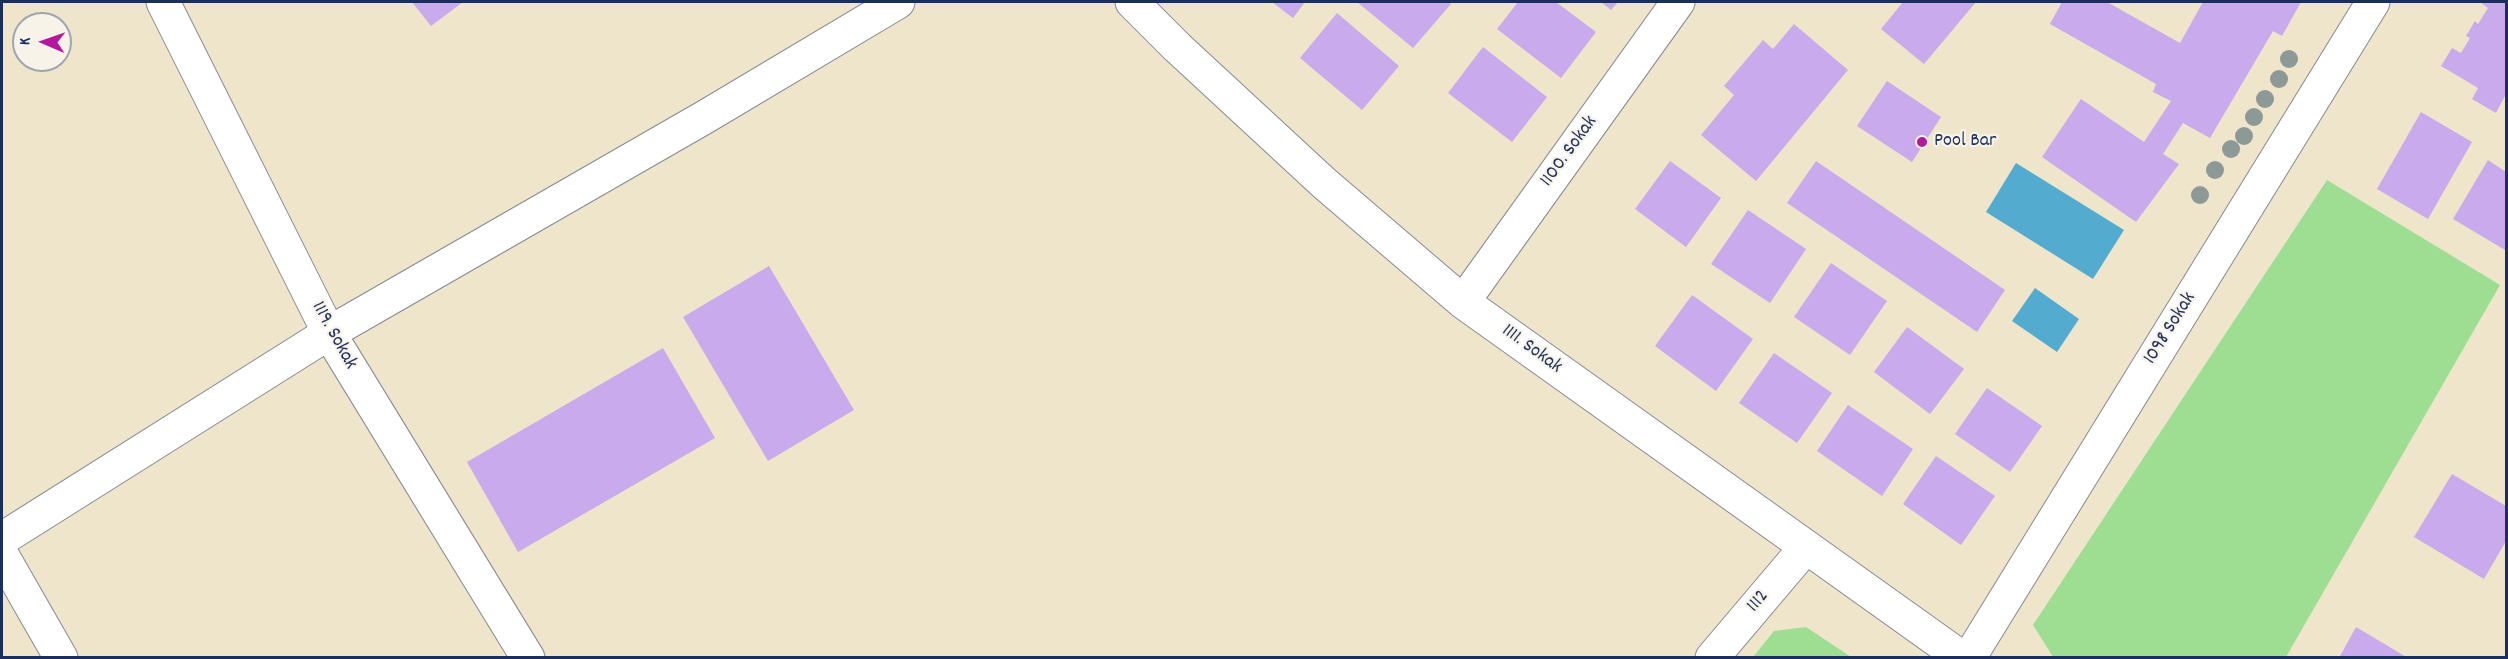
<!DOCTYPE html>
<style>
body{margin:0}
#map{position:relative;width:2508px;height:659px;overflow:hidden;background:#eee5ca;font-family:Dekko,sans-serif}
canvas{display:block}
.frame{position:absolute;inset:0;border:3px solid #1b2f5e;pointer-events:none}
.north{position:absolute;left:12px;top:12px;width:60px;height:60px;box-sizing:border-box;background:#f7f3e8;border:2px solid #9fa5b1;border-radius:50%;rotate:272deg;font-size:16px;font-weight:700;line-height:24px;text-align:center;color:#1b2f5e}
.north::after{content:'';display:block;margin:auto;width:21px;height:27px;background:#b5179e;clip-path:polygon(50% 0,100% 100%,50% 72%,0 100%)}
</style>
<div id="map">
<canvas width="2508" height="659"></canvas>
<div class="frame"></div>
<div class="north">K</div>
</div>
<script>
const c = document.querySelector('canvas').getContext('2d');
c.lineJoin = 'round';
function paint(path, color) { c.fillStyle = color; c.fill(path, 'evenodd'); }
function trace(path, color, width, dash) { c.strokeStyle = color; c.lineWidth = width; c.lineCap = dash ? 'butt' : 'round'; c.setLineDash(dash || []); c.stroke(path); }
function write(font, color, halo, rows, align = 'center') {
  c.font = font + ' Dekko,sans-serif'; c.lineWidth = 4.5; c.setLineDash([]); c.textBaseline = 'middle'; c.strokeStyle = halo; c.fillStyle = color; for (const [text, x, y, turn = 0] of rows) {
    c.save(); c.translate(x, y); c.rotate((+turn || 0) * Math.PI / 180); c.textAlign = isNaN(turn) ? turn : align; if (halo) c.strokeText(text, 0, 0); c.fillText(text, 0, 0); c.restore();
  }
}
const green = new Path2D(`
 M2327,180L2500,285L2286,657H2053L2033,625Z
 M1806,627L1851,657H1753L1774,631Z`);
const water = new Path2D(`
 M2016,163L2124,230L2093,279L1986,212Z
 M2035,288L2079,319L2057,352L2012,321Z`);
const building = new Path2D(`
 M412,2H463L431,26Z
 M1272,2H1305L1293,18Z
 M1357,2H1448L1451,4L1413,48Z
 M1518,2H1556L1596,32L1561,78L1497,29Z
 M1601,2H1618L1611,10Z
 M1903,2H1976L1924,64L1881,29Z
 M2062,2H2107L2180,43L2203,2H2301L2282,36L2273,31L2210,138L2183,123L2163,154L2179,164L2136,222L2042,157L2081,99L2144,142L2171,101L2153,92L2156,84L2050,24Z
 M2480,2H2506V94L2496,113L2472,99L2478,88L2441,66L2452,48L2461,53L2470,38L2466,36L2475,21L2478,24L2488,8Z
 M1337,13L1399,66L1362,110L1300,58Z
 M1794,24L1848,70L1756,181L1701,135L1734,95L1724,86L1763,40L1773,49Z
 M1483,47L1547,97L1512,142L1448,93Z
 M1887,81L1941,117L1912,162L1857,126Z
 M2421,112L2472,142L2428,219L2377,189Z
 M2488,160L2506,172L2505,250L2453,219Z
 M1670,161L1721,198L1686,247L1635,209Z
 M1816,161L2005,290L1977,332L1787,203Z
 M1748,210L1806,249L1770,303L1711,264Z
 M1831,263L1887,301L1850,355L1794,317Z
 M769,266L854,410L768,461L683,317Z
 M1692,295L1753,339L1716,391L1655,346Z
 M1907,327L1964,369L1930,414L1874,372Z
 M663,348L715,438L518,552L467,462Z
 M1774,353L1832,393L1797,443L1739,403Z
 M1987,388L2042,426L2010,472L1955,434Z
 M1848,405L1913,449L1882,496L1817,451Z
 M1936,456L1995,496L1961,545L1903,504Z
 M2452,474L2506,506V541L2484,579L2414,537Z
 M2356,627L2408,658H2339Z`);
const minor = new Path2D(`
 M163,2L329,333L528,658
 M1132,2L1177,47L1324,183L1463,302L1962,658
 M1463,302L1678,2
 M2,539L329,333L705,117L898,2
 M2,555L61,658
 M1712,658L1806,547
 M1969,658L2373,2`);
const trees = [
 [2289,59],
 [2279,79],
 [2265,99],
 [2254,117],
 [2244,136],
 [2231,149],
 [2215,170],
 [2200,195]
];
const markers = [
 [1922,142,6,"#b5179e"]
];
const poiNames = [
 ["Pool Bar",1934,142]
];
const streetNames = [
 ["1100. Sokak",1570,152,-54],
 ["1098 Sokak",2171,329,-58],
 ["1119. Sokak",333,336,61],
 ["1111. Sokak",1531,350,36],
 ["1112",1759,602,-50]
];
paint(green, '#9ede93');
paint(water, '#53acd0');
paint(building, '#c9aaec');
trace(minor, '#848a94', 35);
trace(minor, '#fff', 33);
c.fillStyle = '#8c9996';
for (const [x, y] of trees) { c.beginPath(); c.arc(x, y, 9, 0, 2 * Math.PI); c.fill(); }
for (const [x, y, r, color] of markers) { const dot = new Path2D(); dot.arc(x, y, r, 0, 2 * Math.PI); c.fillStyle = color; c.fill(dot); trace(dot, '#f7f3e8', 2); }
write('20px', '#1b2f5e', '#f7f3e8', poiNames, 'left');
write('20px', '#1b2f5e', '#f7f3e8', streetNames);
</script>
